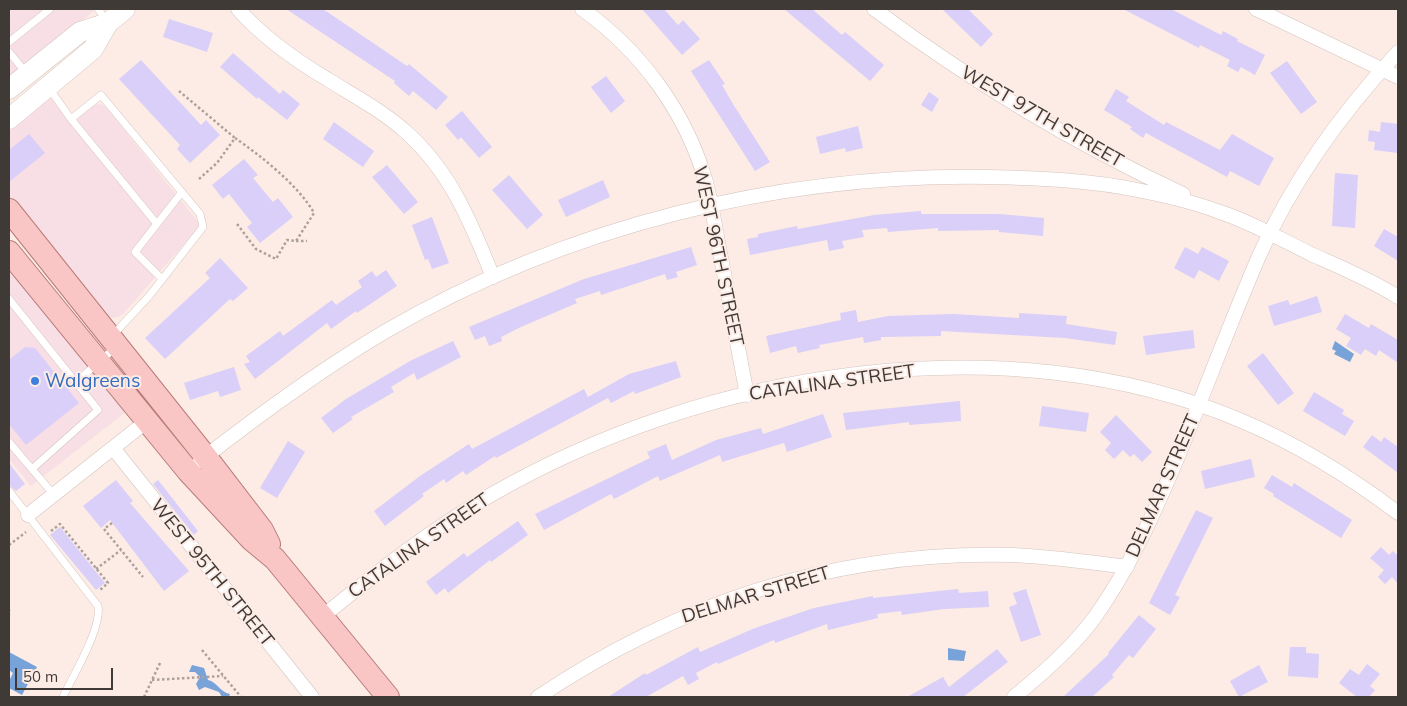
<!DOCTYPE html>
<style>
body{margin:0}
#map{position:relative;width:1407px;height:706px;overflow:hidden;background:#fcece5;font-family:Mulish,sans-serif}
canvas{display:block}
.frame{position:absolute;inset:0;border:10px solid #403a37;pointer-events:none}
.scale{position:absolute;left:15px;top:668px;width:98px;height:22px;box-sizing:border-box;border:2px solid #403a37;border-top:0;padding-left:6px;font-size:15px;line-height:18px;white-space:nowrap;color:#403a37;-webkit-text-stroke:4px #fcece5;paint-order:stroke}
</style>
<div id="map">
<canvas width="1407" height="706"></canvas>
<div class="frame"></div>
<div class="scale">50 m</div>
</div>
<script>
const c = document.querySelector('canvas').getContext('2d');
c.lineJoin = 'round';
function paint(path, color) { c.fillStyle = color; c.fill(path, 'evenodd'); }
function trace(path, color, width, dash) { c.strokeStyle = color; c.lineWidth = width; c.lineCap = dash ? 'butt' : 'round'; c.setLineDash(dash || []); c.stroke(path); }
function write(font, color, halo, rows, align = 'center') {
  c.font = font + ' Mulish,sans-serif'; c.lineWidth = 4; c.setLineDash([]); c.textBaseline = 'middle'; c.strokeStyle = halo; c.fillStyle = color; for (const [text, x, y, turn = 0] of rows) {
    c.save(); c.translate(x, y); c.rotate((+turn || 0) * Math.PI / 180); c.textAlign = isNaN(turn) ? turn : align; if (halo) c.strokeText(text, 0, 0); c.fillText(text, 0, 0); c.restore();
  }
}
const commercial = new Path2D(`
 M9,9H96L9,80Z
 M50,97L71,124L93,106L98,104L105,106L199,223L197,229L124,313L118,317L106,318L9,201V131Z
 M9,265L127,411L31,486L9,459Z`);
const water = new Path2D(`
 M1335,341L1354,354L1350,362L1334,354L1336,351L1332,349Z
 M948,648L966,651L964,661L948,660Z
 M9,652L37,667L22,695L9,688V681L13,673L9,670Z
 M192,665L204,668L208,680C217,682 220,692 230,694L229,697H222L219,692L205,687L199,690L196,684L200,677L195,672H189Z`);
const building = new Path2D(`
 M286,9H323L407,66L409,64L448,97L436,110L413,91L409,96L394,83L395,81Z
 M642,9H664L678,25L683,20L700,39L682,55Z
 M784,9H812L842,35L845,32L884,65L870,81Z
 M942,9H968L993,34L981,47Z
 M1123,9H1171L1221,35L1223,31L1238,39L1237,41L1265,55L1255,75L1241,67L1238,72L1227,66L1230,60L1200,45L1199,48Z
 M169,19L213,33L207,52L163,37Z
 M233,53L280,94L283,90L300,104L287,120L258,97L257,99L220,67Z
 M141,60L201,125L206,120L220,135L190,163L177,149L180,145L119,79Z
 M709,60L725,84L722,85L733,104L770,162L755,171L691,71Z
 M1287,61L1317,102L1301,114L1270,73Z
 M606,76L625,101L611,113L591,87Z
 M1116,89L1129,97L1126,101L1164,125L1166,122L1220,150L1232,134L1274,158L1259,186L1230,171L1227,177L1146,133L1143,138L1130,129L1132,127L1104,110Z
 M929,92L939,99L932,112L921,105Z
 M462,111L492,147L479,158L461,137L458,140L445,125Z
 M334,122L374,151L363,167L323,139Z
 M1381,122L1398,124V153L1374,150L1375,142L1368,141L1369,130L1380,132Z
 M858,126L863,148L846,152L845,148L820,154L816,137Z
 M29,134L45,153L9,182V150Z
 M244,159L258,175L253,178L273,202L278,198L293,217L260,243L247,227L252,223L229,194L223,199L212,185Z
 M387,165L418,202L404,214L372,177Z
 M1335,173L1358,175L1355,228L1332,226Z
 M509,175L543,215L527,229L492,190Z
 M603,180L610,197L566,217L558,200Z
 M921,211V214H999L1044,218L1043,236L999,232V230L938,231V228L888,232L887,228L862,230L864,237L842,241L844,248L829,251L827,240L750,255L747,239L758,237V234L797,226L798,229L874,215Z
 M432,217L449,263L432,269L428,259L425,260L412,225Z
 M1384,229L1398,237V261L1374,246Z
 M691,247L697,265L676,272L678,277L667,280L665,274L601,295L600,291L575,299L577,303L521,327L501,337L502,341L489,346L485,336L475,340L469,327L584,279Z
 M1185,247L1198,254L1202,247L1229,261L1219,281L1199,270L1194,279L1174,268Z
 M220,258L248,288L233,301L230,299L165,359L145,338L210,278L205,273Z
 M386,270L397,286L357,313L356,311L331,329L327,323L255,379L244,364L250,362L246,356L280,331L283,336L332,300L336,305L362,287L358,281L372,271L376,277Z
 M1317,296L1322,312L1274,326L1268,306L1288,300L1290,305Z
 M856,310L858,322L888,316L954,314L1019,318V313L1067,316L1066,324L1117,332L1115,345L1065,338L941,331V336L881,337V340L864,343L863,337L819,345L820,348L798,353L796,346L770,353L766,336L841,320L840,313Z
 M1345,314L1369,328L1371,324L1398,340V363L1379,350L1376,356L1365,349L1361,355L1346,346L1351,338L1336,329Z
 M1193,330L1195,348L1146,355L1143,336Z
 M453,341L461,357L417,380L414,373L391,387L394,392L351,417L353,419L333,433L321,418L346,399L410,361Z
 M25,347L35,348L79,403L26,445L9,424V360Z
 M1263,353L1294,393L1278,405L1247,366Z
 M676,361L681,377L635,394L634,391L611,403L608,398L496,458L495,456L466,475L463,471L446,483L444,479L422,494L424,496L385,526L374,511L420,476L469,444L472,449L584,389L588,397L629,374Z
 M234,367L241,390L220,397L218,391L190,400L184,383Z
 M1314,392L1344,410L1342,414L1354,421L1345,436L1303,411Z
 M960,401L961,421L909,425V422L846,430L843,413Z
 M1042,406L1089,413L1086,432L1039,426Z
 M823,414L832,437L787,452L784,443L722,462L720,455L660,481L658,476L614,499L611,494L544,530L535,514L650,458L647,452L666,444L672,460L716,440L761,428L763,434Z
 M1116,415L1152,452L1142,462L1134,454L1130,457L1123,450L1114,459L1105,450L1111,443L1100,432Z
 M1372,435L1381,442L1384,437L1398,447V473L1363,447Z
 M288,441L305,452L277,498L260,488Z
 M1251,459L1255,477L1205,489L1201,471Z
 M9,463L25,484L16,491L9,485Z
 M1272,475L1292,487L1294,483L1352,520L1341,538L1273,496L1274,494L1264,488Z
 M116,480L133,501L130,503L189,571L164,591L110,520L101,528L83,506Z
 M158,480L198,531L194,535L153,484Z
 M1196,510L1213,518L1175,595L1180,597L1170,615L1149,603Z
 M518,521L528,535L491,562L490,560L448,593L445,588L436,595L426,582L464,553L467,557Z
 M60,527L105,583L96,590L50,535Z
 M1381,547L1389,555L1393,551L1398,556V584L1392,577L1385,584L1378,577L1384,570L1370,558Z
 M958,589L959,593L988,591L989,607L944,609L902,615L901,611L877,614L878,618L828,630L827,624L775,643L774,640L718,664L717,662L696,673L699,679L688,685L683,676L646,697H608L645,673L646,675L698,647L700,652L755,628L814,608L873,596V598Z
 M1026,589L1041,635L1021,642L1009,607L1017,604L1013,593Z
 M1139,615L1156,629L1133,658L1129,655L1112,675L1114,677L1092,697H1063L1109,654L1108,653Z
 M1290,647H1306V653L1319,654L1318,678L1288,676Z
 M997,649L1008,662L963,697H907L943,677L949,687Z
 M1367,664L1380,674L1370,686L1375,690L1369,697H1357L1339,683L1350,669L1359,675Z
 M1259,665L1268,682L1239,697L1230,681Z`);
const path = new Path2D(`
 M179,91L235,138
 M199,179L217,163L235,138C260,155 299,186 314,213L296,241L287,240L276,259L256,249L237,224
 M296,241H307
 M112,523L104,529L143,577
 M51,531L60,524L108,583L99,591
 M9,545L26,532
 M96,569L121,550
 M9,609V615
 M202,650L241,697
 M152,680L223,676
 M144,697L161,661`);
const service = new Path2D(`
 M98,9L106,20
 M9,42L50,9
 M9,52L27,74
 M49,88L71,119L101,95L200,214L203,227L150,295L113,335
 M71,119L157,224
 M162,279L135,252L182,192
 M9,299L98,410L32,469
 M76,382L115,348
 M9,442L54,495
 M9,491L98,606C102,628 73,676 63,697`);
const minor = new Path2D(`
 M238,9C263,37 295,60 327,79C354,96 383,111 406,132C451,172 471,223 493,277
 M582,9C641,51 686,112 706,182C713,210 717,239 723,268C731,310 739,352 747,395
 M874,9C971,81 1073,143 1183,194
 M1256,9L1398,77
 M113,448L312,697
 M200,461C260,414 320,370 386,331C567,226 778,174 987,177C1039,178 1091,180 1142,191C1167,196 1193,202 1217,211C1249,221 1280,239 1311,254C1340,267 1371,280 1398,297
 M28,515L147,421
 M322,617C376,573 429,531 489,496C706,370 1006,321 1242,421C1299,445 1349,476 1398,513
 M538,697C681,601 841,550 1014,555C1052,557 1090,562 1127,567
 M1014,697C1043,673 1072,648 1095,617C1131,566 1155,511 1179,454C1206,388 1231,321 1259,256C1293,180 1342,112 1398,52`);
const secondary = new Path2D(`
 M9,89L80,32L108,23
 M9,119L93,49L108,23L125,9`);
const primary = new Path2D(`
 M9,210L206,457L262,530L269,544
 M9,252L188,471L252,540L275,559L388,697`);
const markers = [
 [35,381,5,"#3f7fe0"]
];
const streetNames = [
 ["WEST 97TH STREET",1042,117,30],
 ["WEST 96TH STREET",718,256,78],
 ["CATALINA STREET",832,383,-8],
 ["DELMAR STREET",1163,486,-66],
 ["CATALINA STREET",419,546,-35],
 ["WEST 95TH STREET",212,573,51],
 ["DELMAR STREET",756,595,-17]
];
const shopNames = [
 ["Walgreens",45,381]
];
paint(commercial, '#f8dee5');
paint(water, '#78a3d9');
paint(building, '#d9cff8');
trace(service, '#d4c4bd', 8);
trace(minor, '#d4c4bd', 15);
trace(secondary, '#d4c4bd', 21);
trace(primary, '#b77c7a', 24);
trace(path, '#aca09b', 2.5, [2.5, 2.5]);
trace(service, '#fff', 7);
trace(minor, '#fff', 14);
trace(secondary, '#fff', 20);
trace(primary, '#fac5c5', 22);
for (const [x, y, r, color] of markers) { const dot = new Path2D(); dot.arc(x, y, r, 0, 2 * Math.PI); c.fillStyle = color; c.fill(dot); trace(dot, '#fcece5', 2); }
write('19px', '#403a37', '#fcece5', streetNames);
write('19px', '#366cbe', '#fcece5', shopNames, 'left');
</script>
